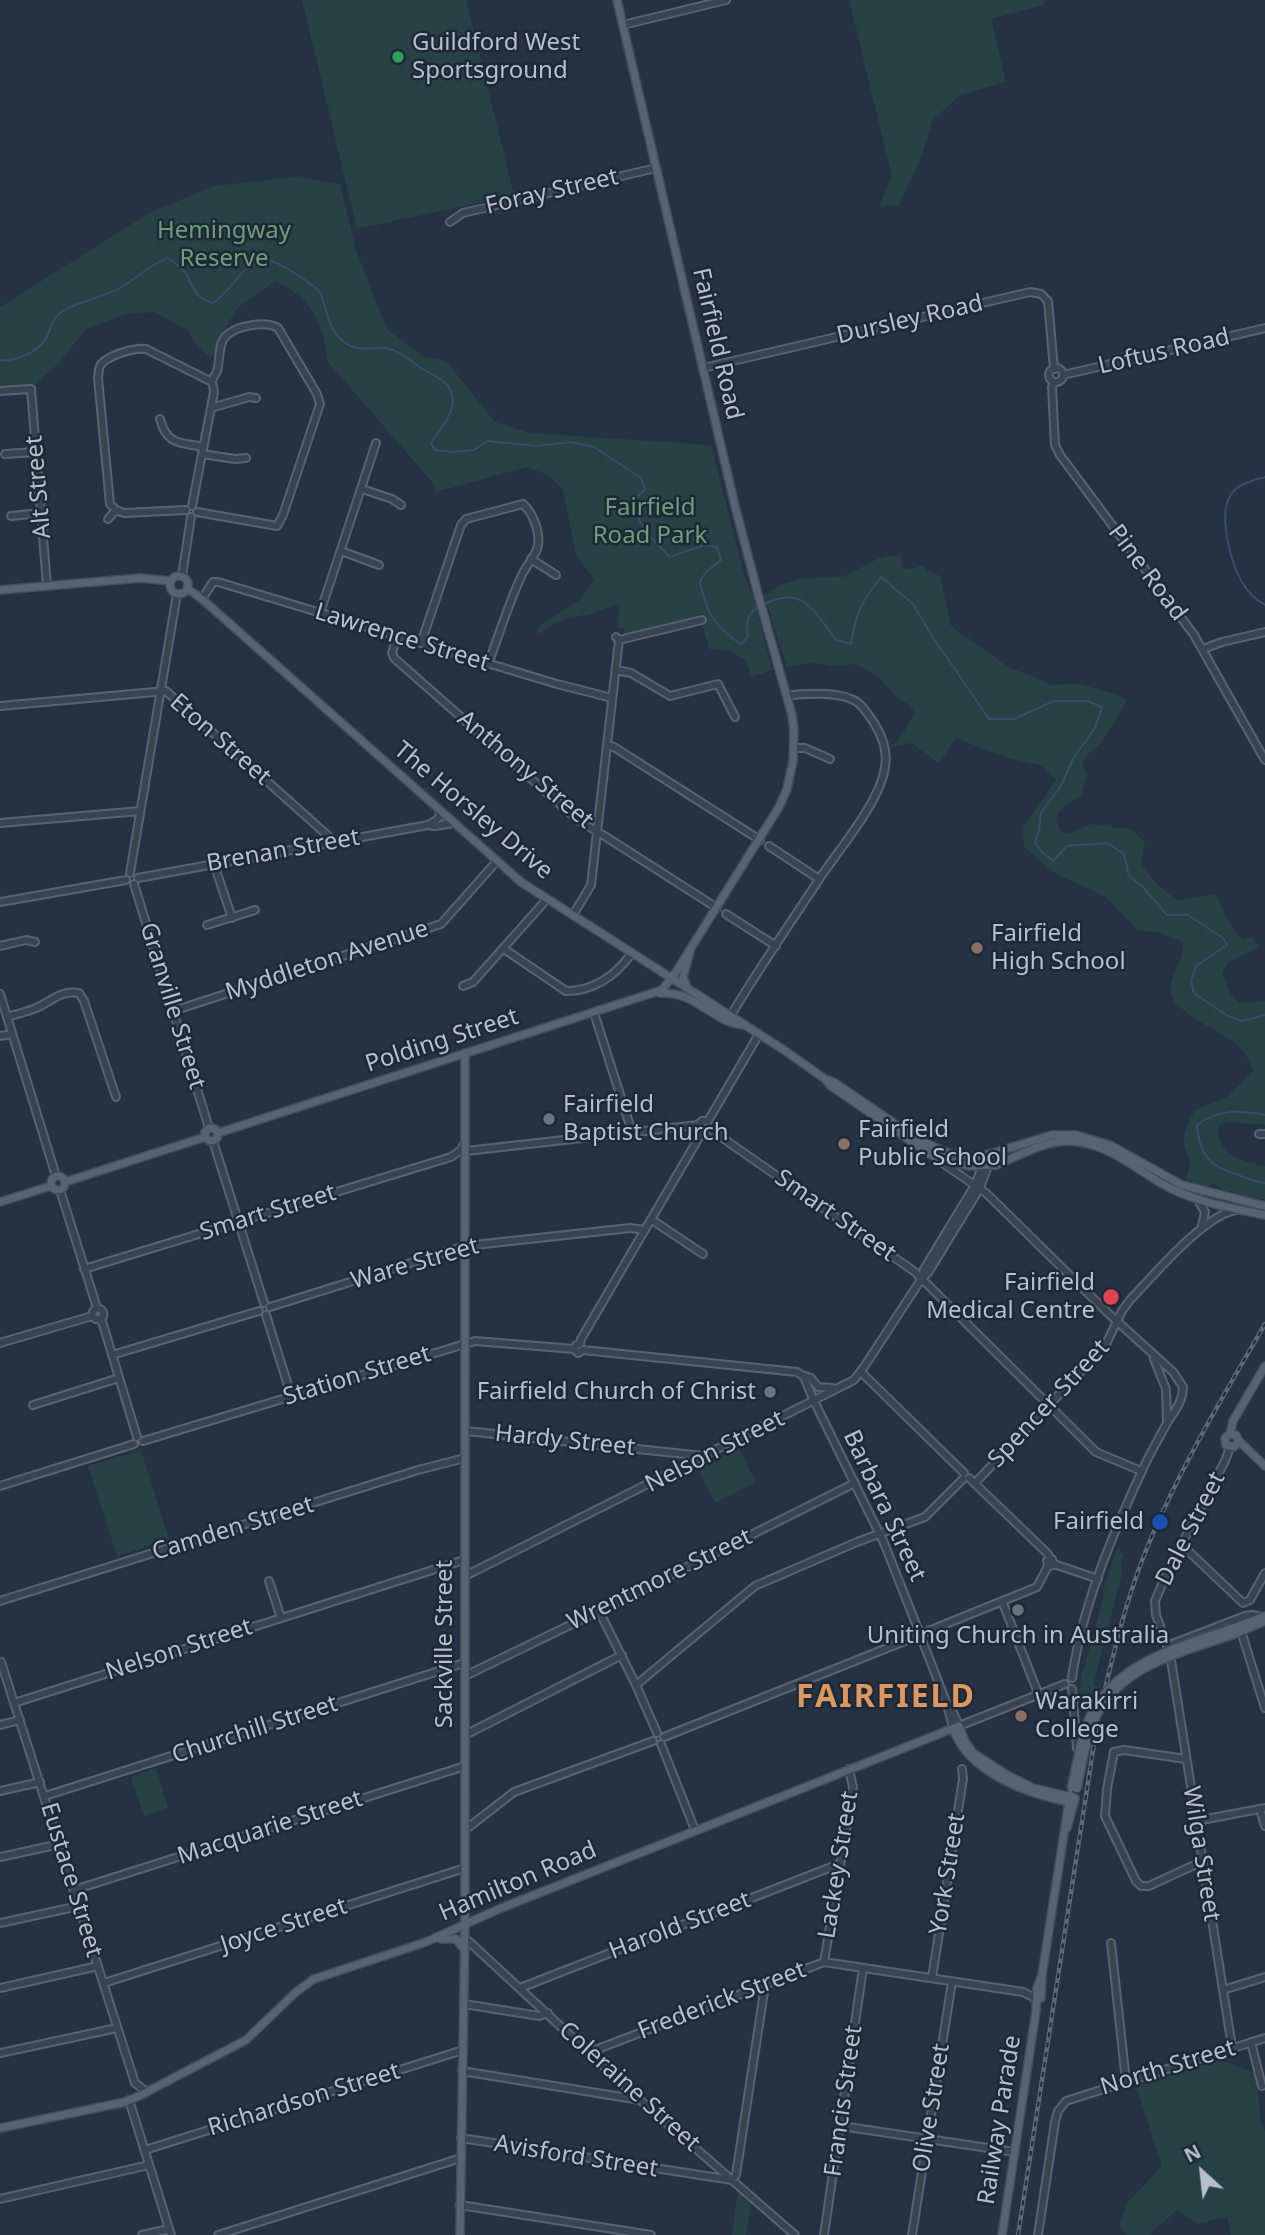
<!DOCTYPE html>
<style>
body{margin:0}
#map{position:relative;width:1265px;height:2235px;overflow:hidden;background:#253244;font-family:"Noto Sans",sans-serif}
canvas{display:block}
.north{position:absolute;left:1167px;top:2137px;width:70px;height:70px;-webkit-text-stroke:5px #1e2938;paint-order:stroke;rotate:333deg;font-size:19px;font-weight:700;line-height:28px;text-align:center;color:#b7bfcd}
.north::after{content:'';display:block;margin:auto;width:24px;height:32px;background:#b7bfcd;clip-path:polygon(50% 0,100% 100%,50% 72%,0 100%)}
</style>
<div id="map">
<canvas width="1265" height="2235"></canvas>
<div class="north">N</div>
</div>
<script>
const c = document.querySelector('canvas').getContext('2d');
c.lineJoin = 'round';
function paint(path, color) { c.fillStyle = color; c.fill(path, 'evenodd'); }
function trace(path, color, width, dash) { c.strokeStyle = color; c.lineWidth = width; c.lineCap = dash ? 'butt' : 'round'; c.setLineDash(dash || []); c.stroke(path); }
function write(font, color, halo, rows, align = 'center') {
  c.font = font + ' "Noto Sans",sans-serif'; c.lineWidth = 5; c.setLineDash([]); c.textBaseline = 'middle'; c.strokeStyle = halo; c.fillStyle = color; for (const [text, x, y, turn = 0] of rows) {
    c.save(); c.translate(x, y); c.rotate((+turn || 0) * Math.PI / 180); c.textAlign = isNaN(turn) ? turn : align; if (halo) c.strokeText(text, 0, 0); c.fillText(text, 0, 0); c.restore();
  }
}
const green = new Path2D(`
 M302,0H466L514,195L357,229Z
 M849,0H1046L1043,5L991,19L1006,82L960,95L932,121L921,158L899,205L879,206L892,176Z
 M294,177L340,184L356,250L387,329L422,356L446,361L495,422L530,433L711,445L746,581L753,596L772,670L751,677L746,660L730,651L709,649L701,618L624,635V629L617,628L620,603L588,615L569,617L552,625L541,633H537L539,626L581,599L594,579L576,555L563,490L548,475L527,467L436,492L432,482L328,362C324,324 311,297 275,281L236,309L211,358L194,342L188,330L154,312L129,313L86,329L59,363L32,387L0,389V307L151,212L214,186Z
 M900,555L903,568L912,569L923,565L927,570L940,576L951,626L1010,668L1037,678L1051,685L1076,683L1119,695L1127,700L1102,742L1087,755L1082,764L1087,775L1081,795L1059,811L1056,819L1061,832L1067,834L1091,824L1104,825L1116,828L1126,827L1134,832L1145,843L1141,864C1151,879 1162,890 1178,900L1216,894L1227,919L1242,940L1252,937L1259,947L1228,963L1222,973L1230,994L1240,1003L1265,1001V1125L1225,1122L1218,1126C1219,1157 1239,1160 1265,1166V1200L1224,1190L1213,1183L1207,1187L1185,1180C1197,1154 1182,1156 1184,1136C1185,1128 1191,1118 1195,1110L1227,1097L1253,1072C1245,1037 1209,1032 1185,1011C1181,1008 1175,1004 1173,1000C1163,979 1186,962 1183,942L1159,933L1137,930L1106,897L1051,871L1024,846L1023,828L1056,780L1040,765L1007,758L956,738L939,763L911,743L891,747L890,745L897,743L915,713L909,705L899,699L876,675L855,664L835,666L811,663L787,667L764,595L783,584L800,579L845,576L879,558Z
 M739,1449L756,1482L715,1503L698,1469Z
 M141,1450L169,1539L117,1556L88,1466Z
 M1119,1548L1125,1559H1121L1122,1574L1119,1585L1094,1682V1686L1099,1687L1089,1700L1081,1701L1079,1695L1082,1671L1084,1668L1105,1592L1103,1589L1117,1549Z
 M156,1768L168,1808L144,1816L131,1777Z
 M1220,2060L1256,2073L1261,2123L1265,2132V2235H1231L1227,2217L1197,2224L1177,2210L1149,2235H1128L1119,2226L1128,2202L1162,2166L1136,2086Z
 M738,2191L751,2205L746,2235H732Z`);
const stream = new Path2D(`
 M0,360C16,362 38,352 46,338C53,326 50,320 63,311C78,301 102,298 118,289C136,280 149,264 168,258C174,263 182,267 186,274C195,290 193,296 213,303C230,293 245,259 266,260C277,260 315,285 321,294C322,297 323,301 324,304C329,320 330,330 343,341C357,353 368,347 384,348C398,349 410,361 421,368C429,373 443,379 448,386C462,407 442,425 431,443L435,450L452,452L474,450L487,441L537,446L571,442L594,447L641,478L645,489L637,497L633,505C641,529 653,540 670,557L704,545L717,547L721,560L706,572L700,582C706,612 715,628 741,644L748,637C746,624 746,614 758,608
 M1265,477C1252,481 1235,484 1229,498C1219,519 1231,563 1242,582C1247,591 1256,600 1265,605
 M763,605C803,583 815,613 836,640L851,644C856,612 861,602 881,577L913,604L932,636L989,719H1014L1054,701H1088L1102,707L1095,728L1074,757L1061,786L1041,813L1039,831L1035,843L1041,851L1053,861L1067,846C1081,844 1093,845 1107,843L1124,854L1129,876L1142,886L1167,915H1188L1223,938L1227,945L1196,966L1191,981L1194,993L1226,1015L1242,1021L1265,1015
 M1265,1115C1241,1110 1217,1109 1197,1125C1199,1155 1209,1166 1238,1175C1247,1178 1256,1182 1265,1183`);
const minor = new Path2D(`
 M623,25L726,0
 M450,222L463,213L656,168
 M703,368L1030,292L1041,294L1048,301L1054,369
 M1049 375a7 7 0 1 1 14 0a7 7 0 1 1-14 0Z
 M1063,375L1265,328
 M1054,382L1052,387L1055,445L1060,455L1194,635L1265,760
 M0,391L31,389L47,586
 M211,408L249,397L256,398
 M160,419C167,445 179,442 203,447
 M5,454L36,452
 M202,454L235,459L246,458
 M362,489L392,499L401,505
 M192,506L214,392C214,388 212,385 212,381C213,377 216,374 217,371C220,361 218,345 225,337C234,326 266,320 278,328L317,394L320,404L283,515L277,526L197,512
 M186,510L124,513L116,510L110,504L98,378C99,374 98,370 100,366C105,356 135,347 146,349L212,382
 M11,516L41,513
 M108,519L116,510
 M341,551L379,565
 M531,559L556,575
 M182,576L191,517
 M202,599L213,582H218L557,684L612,698
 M320,613L376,443
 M397,636L392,653L394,658L579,821L603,835L717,908
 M619,640L702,620
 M421,643L461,525L466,519L523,504C533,513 542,535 537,549C534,558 525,567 521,577C508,605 499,635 488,664
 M1203,649L1222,642L1265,632
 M616,670L631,673L670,696L718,684L735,717
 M0,706L166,691L335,842
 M607,745L614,747L760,840
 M794,748H805L830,759
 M0,823L140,811
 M428,825C435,821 442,819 439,810
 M769,846L819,879
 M214,864L232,918
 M130,873L177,594
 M138,878L428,825L435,826L454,823
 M134,884L209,1128
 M0,902L126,880
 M726,914L776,946
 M573,915L591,885L619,640L616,637
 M207,925L255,910
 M0,946L26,940L35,942
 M504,949L566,991C595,991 616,975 632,953
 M463,986L473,982L547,899
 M0,994L56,1176
 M173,1011L441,924L497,861
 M594,1013L632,1132
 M731,1015C758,970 789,925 818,881C838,850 880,803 885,767C888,749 880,731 870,717C865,710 860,702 851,699C837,692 803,693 788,696
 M7,1017C17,1014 27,1012 36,1008C52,1001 60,990 79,993L84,1001L116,1097
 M0,1036L12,1034
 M708,1121L759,1034
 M711,1130L915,1272L1096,1452L1141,1471
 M1259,1134H1265
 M213,1141L264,1303
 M466,1151L698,1125L702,1121H708
 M938,1160L986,1193L1109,1314L1173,1372L1183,1387C1183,1403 1173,1412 1166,1425C1157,1441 1148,1457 1141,1473C1111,1538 1082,1607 1072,1678
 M60,1190L97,1308
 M1197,1198L1205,1212L1202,1226
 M652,1220L703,1254
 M84,1269L451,1157L461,1150L465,1142
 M922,1277L924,1269L975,1185L983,1164
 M270,1307L465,1246L630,1228L645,1230
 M92.5 1314a5.5 5.5 0 1 1 11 0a5.5 5.5 0 1 1-11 0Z
 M266,1315L291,1395
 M101,1318L137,1437
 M0,1343L92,1316
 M574,1349L576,1345L580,1344L581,1339L701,1134
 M112,1355L259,1311
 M1154,1359L1166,1389L1167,1422
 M861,1372L964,1473
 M802,1375L811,1378L818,1387L832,1388
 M33,1405L119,1378
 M466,1431L704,1456
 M143,1441L475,1341L574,1349L578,1353L583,1350L797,1372L804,1377L814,1401L884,1543L918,1629
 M969,1478L1048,1554L1050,1559
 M975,1483L1105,1346L1122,1311L1130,1300C1154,1275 1204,1215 1236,1210
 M0,1486L134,1444
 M1182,1545L1243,1603L1250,1600L1265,1573
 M1054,1564L1098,1579
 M465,1576L854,1380L864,1367L922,1278L928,1273L980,1188L988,1166L986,1155
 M269,1581L281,1618
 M0,1601L418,1470L465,1458
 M1002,1601L1038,1693
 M599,1611L636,1685L657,1733
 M1241,1631L1265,1708
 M926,1632L1037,1587L1048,1566L1047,1561L1052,1559L1054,1565L1048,1566
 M922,1640L947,1704L953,1728
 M1167,1646L1245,1616L1252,1615L1262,1617
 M1168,1648L1156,1615L1155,1601L1169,1568L1225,1461L1230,1447
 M1171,1660L1232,2047
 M1,1662L135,2083L147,2092
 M465,1676L599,1611L855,1483
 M636,1685L755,1586L857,1542L925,1517L963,1479
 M1072,1689L1077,1748
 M14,1703L464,1560
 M947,1704L952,1710L959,1726L1065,1684
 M0,1725L20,1720
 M465,1735L622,1655
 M664,1737L915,1637
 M661,1744L695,1830
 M1186,1759L1124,1750L1114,1752L1107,1789L1105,1816L1136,1881L1141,1886H1149L1203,1861
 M0,1791L40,1782
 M45,1796L464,1663
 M1260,1809L1265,1826
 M1196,1821L1265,1808
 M465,1830L514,1792L653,1741
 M0,1857L60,1844
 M74,1890L465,1766
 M0,1923L79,1906
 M464,1937L640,2100L795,2235
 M1111,1943L1126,2081
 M824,1962L853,1787L849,1769
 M932,1978L963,1779L962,1769
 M104,1983L465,1868
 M0,1988L98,1966
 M520,1988L839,1864
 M1223,1990L1265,1977
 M464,2004L539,2016L548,2013
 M1251,2042L1262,2086
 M590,2052L824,1962L1023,1992L1033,1997L1036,2001
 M0,2053L117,2028
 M462,2071L640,2100
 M129,2100L171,2235
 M841,2126L1015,2152
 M461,2138L732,2180
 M145,2150L463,2050
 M732,2180L736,2175L764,1992V1984
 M0,2199L149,2165
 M460,2205L651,2235
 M142,2235L169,2229
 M218,2235L461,2158
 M824,2235L863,1968
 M912,2235L952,1982
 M1038,2235L1055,2122L1058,2111L1066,2101L1265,2038`);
const major = new Path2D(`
 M170 585a9 9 0 1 1 18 0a9 9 0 1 1-18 0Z
 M188,589L202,599L521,882L784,1050L825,1079L831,1086L937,1159L970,1166L996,1165C1019,1156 1041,1142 1067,1141C1109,1141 1137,1172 1172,1189C1201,1203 1235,1209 1265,1215
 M0,590L140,578L171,581
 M687,987L683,977L690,952
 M660,993C698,991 713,1024 745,1025
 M825,1079L835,1083L917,1139L948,1153L974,1157L986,1155L1052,1135H1076L1110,1145L1182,1185L1265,1206
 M218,1133L662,990L676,972L779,807L787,789L793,761L794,731L792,715L759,598L735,506L617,0
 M205,1137V1132L209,1128L215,1129L218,1133
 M205,1137L208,1140L213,1141L217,1138L218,1133
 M51 1183a7 7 0 1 1 14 0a7 7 0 1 1-14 0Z
 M65,1182L205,1137
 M0,1202L51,1186
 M1230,1434L1233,1421L1265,1366
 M1230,1434L1236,1435L1239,1441L1265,1466
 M1230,1434L1225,1438L1226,1445L1234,1447L1239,1441
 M1233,1628L1265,1616
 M1235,1634L1265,1621
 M953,1728C968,1774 1031,1795 1074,1803
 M1067,1828L1075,1799
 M441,1939H456L463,1948
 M1041,1998L1042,1975L1070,1795
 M0,2128L125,2102L139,2096L246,2040L296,1992L314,1979L426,1942L499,1909L959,1726L965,1741L973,1753L1007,1775L1033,1788L1075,1798
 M460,2235L465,1925V1053
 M1002,2235L1036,2011L1037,1988L1042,1975`);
const rail = new Path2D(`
 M1018,2235L1098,1718C1111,1664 1123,1610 1143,1558C1175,1476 1221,1400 1265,1324`);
const majorBridge = new Path2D(`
 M1071,1788C1077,1765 1080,1738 1090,1716C1117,1661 1180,1647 1233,1628
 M1077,1789C1082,1765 1086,1739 1096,1717C1122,1664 1185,1652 1235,1634`);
const markers = [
 [398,57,7,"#2e9e5b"],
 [977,948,7,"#8d6e63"],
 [549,1119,7,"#6b7280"],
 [844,1144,7,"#8d6e63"],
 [1111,1297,9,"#e0444e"],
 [770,1392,7,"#6b7280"],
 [1160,1522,9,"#1a4fb4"],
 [1018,1610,7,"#6b7280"],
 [1021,1716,7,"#8d6e63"]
];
const poiNames = [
 ["Guildford West",412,43],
 ["Sportsground",412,71],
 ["Fairfield",991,934],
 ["High School",991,962],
 ["Fairfield",563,1105],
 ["Baptist Church",563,1133],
 ["Fairfield",858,1130],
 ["Public School",858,1158],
 ["Fairfield",1095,1283,"right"],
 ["Medical Centre",1095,1311,"right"],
 ["Fairfield Church of Christ",756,1392,"right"],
 ["Fairfield",1144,1522,"right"],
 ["Uniting Church in Australia",1018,1636,"center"],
 ["Warakirri",1035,1702],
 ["College",1035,1730]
];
const streetNames = [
 ["Foray Street",552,192,-13],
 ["Dursley Road",910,320,-13],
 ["Fairfield Road",717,344,77],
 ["Loftus Road",1164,352,-13],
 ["Alt Street",39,487,-95],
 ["Pine Road",1147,573,53],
 ["Lawrence Street",402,638,17],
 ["Eton Street",220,740,41],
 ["Anthony Street",525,770,40],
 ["The Horsley Drive",473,811,40],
 ["Brenan Street",283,851,-10],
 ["Myddleton Avenue",327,961,-18],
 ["Granville Street",172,1006,73],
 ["Polding Street",442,1041,-18],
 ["Smart Street",268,1213,-17],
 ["Smart Street",835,1216,35],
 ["Ware Street",415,1264,-16],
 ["Station Street",357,1376,-17],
 ["Spencer Street",1049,1404,-47],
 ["Hardy Street",565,1441,6],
 ["Nelson Street",715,1452,-27],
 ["Barbara Street",884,1506,65],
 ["Camden Street",233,1529,-17],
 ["Dale Street",1191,1529,-63],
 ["Wrentmore Street",660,1580,-26],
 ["Sackville Street",445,1644,-90],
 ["Nelson Street",179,1650,-18],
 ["Churchill Street",255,1730,-18],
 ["Macquarie Street",270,1828,-18],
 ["Wilga Street",1201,1854,81],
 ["Lackey Street",839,1865,-81],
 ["York Street",948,1874,-81],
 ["Eustace Street",71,1880,73],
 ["Hamilton Road",518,1882,-23],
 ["Joyce Street",284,1926,-18],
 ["Harold Street",680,1926,-21],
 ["Frederick Street",722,2001,-21],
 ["North Street",1168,2068,-17],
 ["Coleraine Street",629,2087,42],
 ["Richardson Street",304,2100,-17],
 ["Francis Street",844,2101,-82],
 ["Olive Street",932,2108,-81],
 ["Railway Parade",1000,2120,-81],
 ["Avisford Street",576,2157,9]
];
const parkNames = [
 ["Hemingway",224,231],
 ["Reserve",224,259],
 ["Fairfield",650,508],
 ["Road Park",650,536]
];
const districtNames = [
 ["FAIRFIELD",886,1698]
];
paint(green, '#274145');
trace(stream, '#384d6c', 2);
trace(minor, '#586270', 10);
trace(major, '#434d5c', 10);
trace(minor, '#394453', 6);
trace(major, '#576373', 7);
trace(rail, '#5b687a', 4.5);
trace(rail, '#1e2938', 2, [5]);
trace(majorBridge, '#434d5c', 10, []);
trace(majorBridge, '#576373', 7);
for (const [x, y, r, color] of markers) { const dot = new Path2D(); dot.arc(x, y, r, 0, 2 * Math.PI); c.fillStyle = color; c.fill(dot); trace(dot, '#1e2938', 2.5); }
write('24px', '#b7bfcd', '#1e2938', poiNames, 'left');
write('24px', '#b7bfcd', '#1e2938', streetNames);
write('24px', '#6c9f78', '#1e2938', parkNames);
c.letterSpacing = '2px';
write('bold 32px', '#dd9862', '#1e2938', districtNames);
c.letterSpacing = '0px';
</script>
